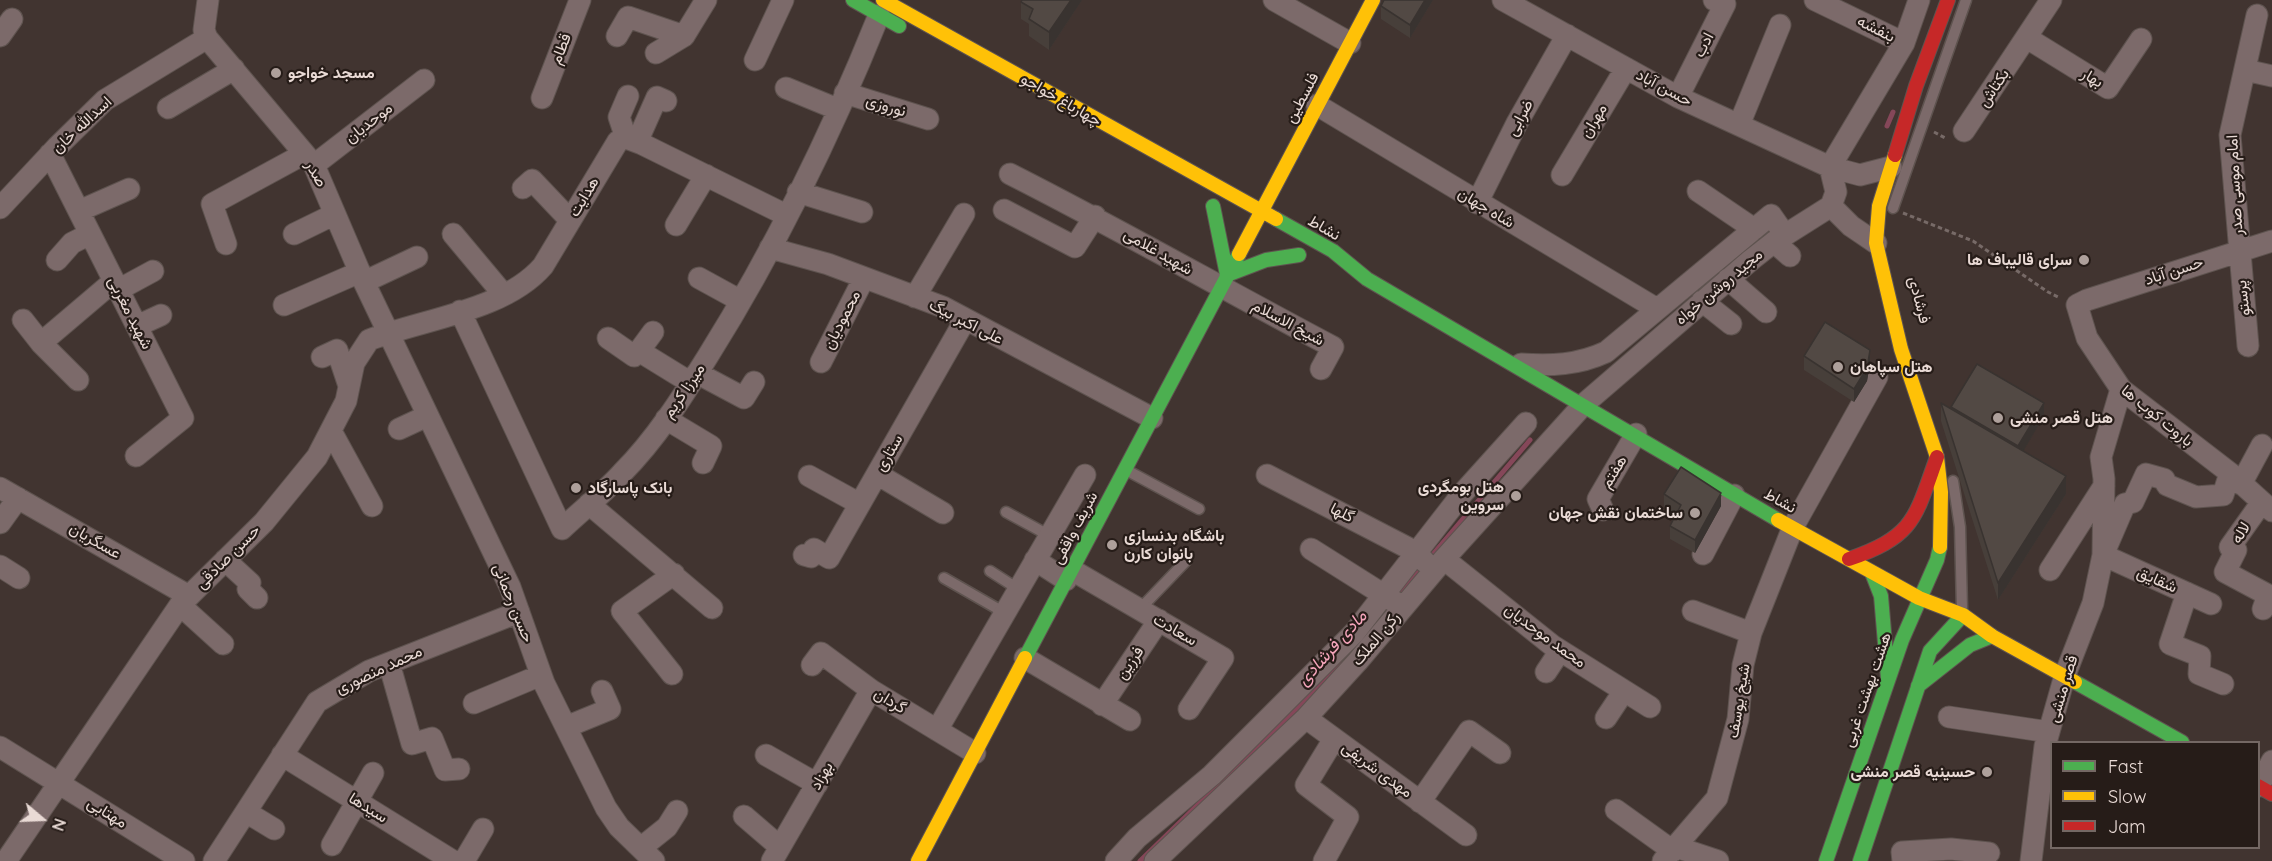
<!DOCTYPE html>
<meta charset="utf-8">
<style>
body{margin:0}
#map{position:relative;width:2272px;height:861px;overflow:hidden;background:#413430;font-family:Quicksand,sans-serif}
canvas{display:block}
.legend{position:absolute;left:2050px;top:741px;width:210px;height:108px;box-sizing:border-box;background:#261c18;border:2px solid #746864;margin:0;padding:8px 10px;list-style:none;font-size:18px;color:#e9dad5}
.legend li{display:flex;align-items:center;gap:12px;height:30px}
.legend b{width:30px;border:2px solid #746864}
.north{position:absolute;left:12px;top:789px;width:60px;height:60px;-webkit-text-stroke:4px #261c18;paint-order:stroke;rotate:109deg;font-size:16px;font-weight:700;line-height:24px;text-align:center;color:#e9dad5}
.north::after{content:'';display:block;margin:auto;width:21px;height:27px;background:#e9dad5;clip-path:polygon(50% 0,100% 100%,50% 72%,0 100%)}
</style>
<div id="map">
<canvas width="2272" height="861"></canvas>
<ul class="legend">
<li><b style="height:8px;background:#4caf50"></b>Fast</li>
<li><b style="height:8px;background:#ffc107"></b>Slow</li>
<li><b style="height:8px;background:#c62828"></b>Jam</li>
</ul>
<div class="north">N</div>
</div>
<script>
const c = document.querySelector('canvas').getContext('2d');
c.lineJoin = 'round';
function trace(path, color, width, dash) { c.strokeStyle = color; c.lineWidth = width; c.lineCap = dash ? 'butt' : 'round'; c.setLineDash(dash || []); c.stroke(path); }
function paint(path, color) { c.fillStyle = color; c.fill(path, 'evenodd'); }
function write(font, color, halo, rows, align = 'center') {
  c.font = font + ' Quicksand,Vazirmatn,sans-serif'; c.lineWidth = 4.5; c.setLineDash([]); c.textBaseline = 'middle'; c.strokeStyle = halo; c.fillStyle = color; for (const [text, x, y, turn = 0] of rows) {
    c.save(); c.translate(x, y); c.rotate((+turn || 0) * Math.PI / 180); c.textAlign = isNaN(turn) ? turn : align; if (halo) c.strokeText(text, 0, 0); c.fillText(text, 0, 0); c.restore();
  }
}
const stream = new Path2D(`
 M1887,126L1893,112
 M1428,560L1530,440
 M1397,596L1422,567
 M1140,861L1325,681L1350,651`);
const path = new Path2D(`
 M1934,132L1947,139
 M1903,213L1973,241L2048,292L2060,298`);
const lane = new Path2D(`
 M1893,208L1966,0
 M1128,471L1199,509
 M1953,481L1960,527L1962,609
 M1006,512L1050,536
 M990,571L1018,589
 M944,578L1005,613
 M1140,609L1186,561`);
const street = new Path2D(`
 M208,0L204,30L207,38L314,165L364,282L510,587L544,683L606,808L619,827L654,861
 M1274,0L1350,43
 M1503,0L1678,97L1830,167L1860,175L1891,167
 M1815,0L1904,43
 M0,36L12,19
 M617,36L628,17L684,36L656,53
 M684,36L706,0
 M2027,38L2108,88L2141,39
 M755,60L783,0
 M2245,70L2272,76
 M786,88L837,109
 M845,93L928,119
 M1678,97L1725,4L1714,0
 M542,98L580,0
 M1317,105L1657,309
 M168,108L234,69
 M1739,125L1780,25
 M1964,131L2051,0
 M626,138L619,117L628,96
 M637,142L657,97L666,101
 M50,154L183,418L136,456
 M314,165L424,80
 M1830,167L1904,43L1919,0
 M1010,174C1119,229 1225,290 1333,347L1321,369
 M1562,175L1626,68
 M523,188L532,180L570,220
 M1698,191L1754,229
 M798,192L862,212
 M1477,203L1517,123L1567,35
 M1831,206L1851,226L1876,243
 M0,208L57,147L105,100L207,38
 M1004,210L1075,247L1095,216
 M79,211L129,189
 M676,225L706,175
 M294,234L335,214
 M453,234L504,295
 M2272,241L2087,300L2077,305L2087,338L2121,389L2230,473L2272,511
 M1774,242L1790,256
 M226,244L212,204L304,154
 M770,248L828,264L943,307L1152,418
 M57,260L72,243L90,234
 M699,278L741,301
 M1728,279L1766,312
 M364,282L417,257
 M118,290L153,271
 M915,297L964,214
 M1702,301L1731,324
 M284,305L360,272
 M460,311L562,529C582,510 604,493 622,473C656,439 683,396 708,356C775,249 832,132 879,15
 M23,320L41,343L78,380
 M137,326L161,315
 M608,338L634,356L639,351L691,383
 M41,343L114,281
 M2248,346L2230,135L2257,15
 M639,351L653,332
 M322,357L337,350L349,386
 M821,362L864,278
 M1521,364C1551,366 1578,365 1606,352L1771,215L1785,235
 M697,373L744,398L754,382
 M666,419L711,446L703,463
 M399,429L427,416
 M331,431L372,506
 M877,474L943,513
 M1267,475L1416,552L1425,562
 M809,476L860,504
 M2241,484L2262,445
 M0,488L189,596
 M2262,502L2230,547L2236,550L2225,572L2268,595L2263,609
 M589,504L712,608
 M1603,510L1598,499L1636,434
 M0,523L18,498
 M1311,549L1395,602
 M1703,554L1734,495
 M804,555L811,557L814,549L829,558L965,320
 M1444,559L1553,646L1650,707
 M225,560L250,583L248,589L257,598
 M1035,560L1066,580
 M0,566L19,578
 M1072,570L1223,658L1189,709
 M2050,570L2104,486
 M2187,593L2170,644L2200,656L2199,674L2223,684
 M2211,604L2103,555L2125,504L2133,502L2146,474L2164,479L2167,485L2196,497L2223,495L2230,473
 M180,605L223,644
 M1693,611L1751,633
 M1025,658L1130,720
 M389,663L412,744L432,738L445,770L459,769
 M812,665L821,653L871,690L975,753
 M1546,672L1560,651
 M672,674L622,611L674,574
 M474,703L541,675
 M1102,705L1159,620
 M1949,717L2049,732
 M1306,718L1466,835
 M1606,718L1624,691
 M566,727L610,709L602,691
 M937,730L1085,475
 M0,747L184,861
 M282,755L453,861
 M766,755L817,784
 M2259,786L2272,761
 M1420,802L1469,731L1500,753
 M1616,810L1673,851
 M246,812L274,829
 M744,816L780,847
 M332,845L373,773
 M642,847L667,827L677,811
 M1676,847L1718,861
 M6,861L180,605L264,522L317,457L346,401L354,363L369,340C423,319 504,311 543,266L618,141L626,138L642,144L786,215
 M214,861L317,702L369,671L519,612
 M464,861L483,829
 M772,861L871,690
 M1116,861L1137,838L1212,775L1354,633L1462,494L1526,423
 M1155,861L1306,718L1358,661L1444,559L1584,404L1751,260L1774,242L1831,206L1836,192L1830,167
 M1324,861L1348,817L1306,785L1334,739
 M1663,861L1717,798L1738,719L1743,665L1751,633L1793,527L1877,377
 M1903,861L1902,852L1951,849L1989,853
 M2031,861L2045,746L2065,675L2093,603L2103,555L2104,479L2101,457L2121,389`);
const fast = new Path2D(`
 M853,0L899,26
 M1213,206L1227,275L1266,260L1299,255
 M1276,219L1333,251L1367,279L1778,520
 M1872,573L1881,596L1888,679
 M1025,658L1239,254
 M2075,682L2182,742
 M1918,686L1970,645L1992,636
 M1826,861L1902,640L1937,560L1940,547
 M1860,861L1930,651L1963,615`);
const slow = new Path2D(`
 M883,0L1276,219
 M1895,155L1879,206L1876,243L1901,349L1937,457L1941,492L1940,547
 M1239,254L1373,0
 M1778,520L1919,598L1963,615L1992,636L2075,682
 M918,861L1025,658`);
const jam = new Path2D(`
 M1895,155L1916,86L1948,0
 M1849,559C1915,536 1915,518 1937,457
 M2258,786L2272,794`);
const wall = new Path2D(`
 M1022,0H1082L1049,50L1029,36V24L1021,19V2Z
 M1433,0L1410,38L1381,19V6Z
 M1804,356L1870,364L1867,381L1854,402L1804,370Z
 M1941,403L1951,410V407L2044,416L2023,451L2066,494L1998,600L1941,421Z
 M1664,494L1721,506L1695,553L1670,539V526L1675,515L1664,507Z`);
const shadedWall = new Path2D(`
 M1071,0H1082L1049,50V32Z
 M1425,0H1433L1410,38V25Z
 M1870,350V364L1867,381L1854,402V389Z
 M2044,403V416L2018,460V446Z
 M2066,476V494L1998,600V583Z
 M1721,493V506L1695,553V540Z`);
const building = new Path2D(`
 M1022,0H1071L1049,32L1029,19L1033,9L1021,2Z
 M1384,0H1425L1410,25L1381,6Z
 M1825,322L1870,350L1867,368L1854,389L1804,356Z
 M1977,364L2044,403L2018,446L1951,407Z
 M1941,403L2066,476L1998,583Z
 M1681,467L1721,493L1695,540L1670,526L1681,505L1664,494Z`);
const markers = [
 [276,73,6,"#aea09b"],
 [2084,260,6,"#aea09b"],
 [1838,367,6,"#aea09b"],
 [1998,418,6,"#aea09b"],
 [576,488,6,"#aea09b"],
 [1516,496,6,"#aea09b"],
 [1695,513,6,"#aea09b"],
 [1112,545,6,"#aea09b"],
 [1987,772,6,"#aea09b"]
];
const streetNames = [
 ["بنفشه",1876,29,27],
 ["ادب",1704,45,-63],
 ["قطام",561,49,-69],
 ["بهار",2092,78,30],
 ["حسن آباد",1664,88,28],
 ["بکتاش",1994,88,-56],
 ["فلسطین",1302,98,-62],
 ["چهارباغ خواجو",1061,100,30],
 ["نوروزی",886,106,17],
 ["ضرابی",1520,118,-62],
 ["مهران",1594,121,-59],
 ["موحدیان",369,123,-38],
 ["اسدالله خان",82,125,-43],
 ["صدر",316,174,61],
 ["امام موسی صدر",2235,185,-93],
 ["هدایت",584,197,-59],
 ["شاه جهان",1486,208,31],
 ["نشاط",1324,228,30],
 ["شهید غلامی",1158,252,30],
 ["حسن آباد",2174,271,-18],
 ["مجید روشن خواه",1719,287,-40],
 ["پرستو",2243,298,-96],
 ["فرشادی",1919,300,76],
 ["شهید مغربی",130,313,63],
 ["محمودیان",842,320,-63],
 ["علی اکبر بیگ",966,322,27],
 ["شیخ الاسلام",1288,323,28],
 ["میرزا کریم",684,391,-56],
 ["باروت کوب ها",2157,416,39],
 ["ستاری",889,453,-60],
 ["هفتم",1614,472,-59],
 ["نشاط",1780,501,29],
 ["گلها",1342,513,27],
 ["شریف واقفی",1075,528,-62],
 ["لاله",2241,533,-58],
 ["عسگریان",95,541,30],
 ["حسن صادقی",228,557,-45],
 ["شقایق",2157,580,24],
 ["حسن رحمانی",513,603,68],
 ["سعادت",1175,630,30],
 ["محمد موحدیان",1545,636,36],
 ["رکن الملک",1376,639,-50],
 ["فرزین",1130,663,-56],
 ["محمد منصوری",379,670,-25],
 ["قصر منشی",2063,689,-73],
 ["هشت بهشت غربی",1867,690,-71],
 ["گردان",890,701,31],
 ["شیخ یوسف",1739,701,-81],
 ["مهدی شریفی",1377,770,36],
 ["بهزاد",822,776,-60],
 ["سیدها",368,808,32],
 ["مهتابی",107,813,32]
];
const poiNames = [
 ["مسجد خواجو",288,73],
 ["سرای قالیباف ها",2072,260,"right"],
 ["هتل سپاهان",1850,367],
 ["هتل قصر منشی",2010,418],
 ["هتل بومگردی",1504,487,"right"],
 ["سروین",1504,505,"right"],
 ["بانک پاسارگاد",588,488],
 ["ساختمان نقش جهان",1683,513,"right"],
 ["باشگاه بدنسازی",1124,536],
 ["بانوان کارن",1124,554],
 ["حسینیه قصر منشی",1975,772,"right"]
];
const waterNames = [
 ["مادی فرشادی",1332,648,-48]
];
trace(stream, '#854759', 5);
trace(lane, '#5e534f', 13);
trace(street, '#5e534f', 23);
trace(fast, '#5e534f', 16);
trace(slow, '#5e534f', 16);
trace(jam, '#5e534f', 16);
trace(path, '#776a67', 3, [4.5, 3]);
trace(lane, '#7c6a6a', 10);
trace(street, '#7c6a6a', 21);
trace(fast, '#4caf50', 14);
trace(slow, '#ffc107', 14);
trace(jam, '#c62828', 14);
paint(wall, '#473f3a');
paint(shadedWall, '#393330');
paint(building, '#524944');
trace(building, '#393330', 1.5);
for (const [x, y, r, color] of markers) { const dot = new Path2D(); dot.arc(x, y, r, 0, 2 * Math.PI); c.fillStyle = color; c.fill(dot); trace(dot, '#261c18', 2); }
write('16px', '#e9dad5', '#261c18', streetNames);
write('bold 16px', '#e9dad5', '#261c18', poiNames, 'left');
write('italic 18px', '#f5a5bb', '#261c18', waterNames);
</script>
